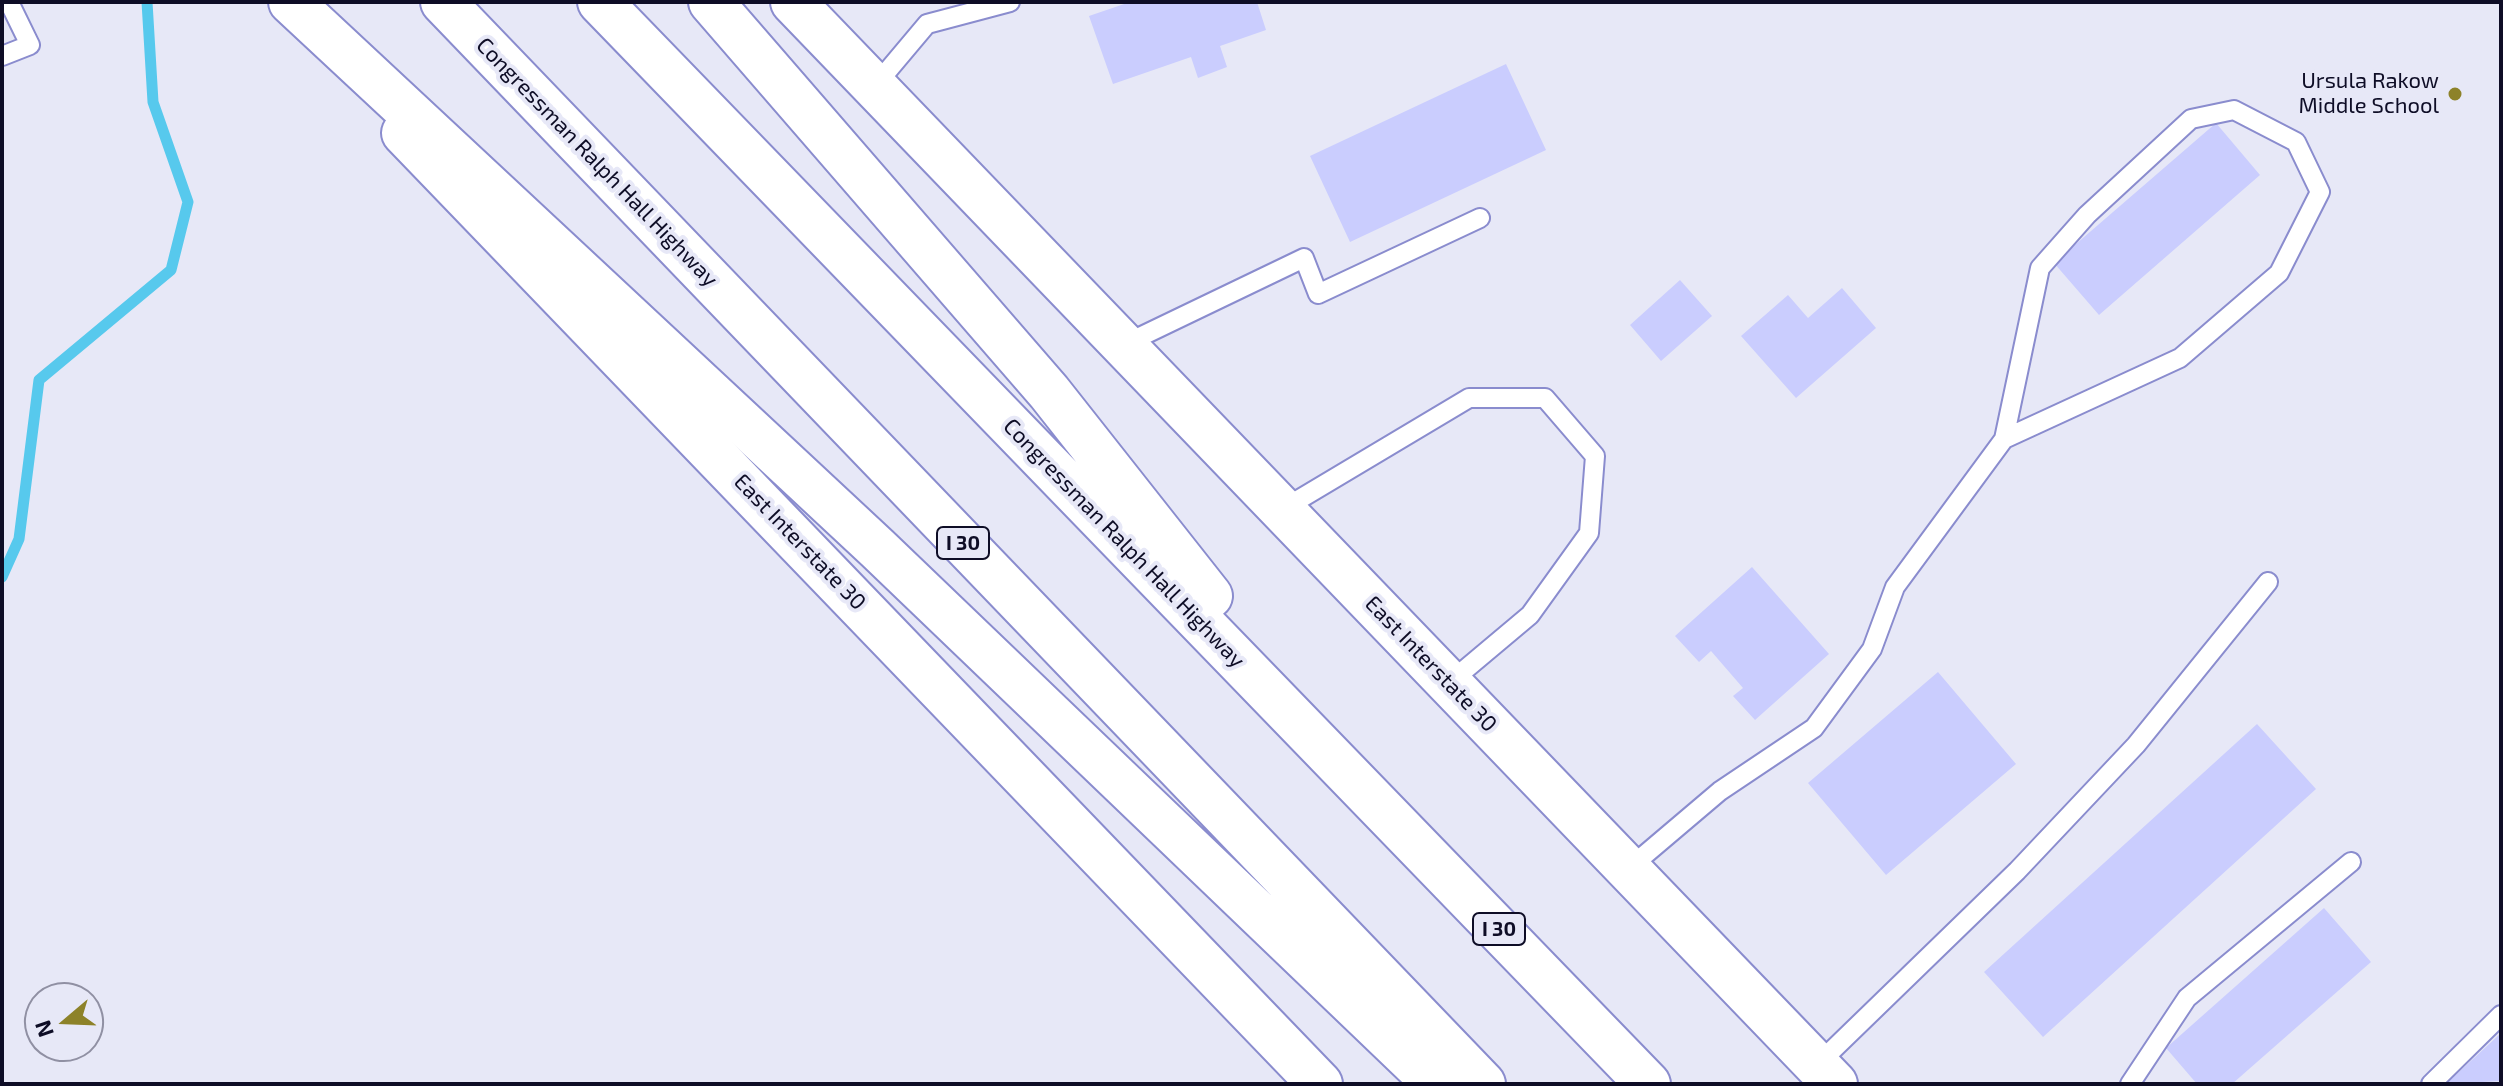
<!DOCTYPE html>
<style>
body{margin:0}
#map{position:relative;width:2503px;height:1086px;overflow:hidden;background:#e7e8f7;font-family:"Exo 2",sans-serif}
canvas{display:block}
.frame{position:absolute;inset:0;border:4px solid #0e0d26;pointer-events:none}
.north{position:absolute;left:24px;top:982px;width:80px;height:80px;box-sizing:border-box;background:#e7e8f7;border:2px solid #9090a3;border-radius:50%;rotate:251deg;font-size:22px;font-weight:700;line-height:32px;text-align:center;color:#0e0d26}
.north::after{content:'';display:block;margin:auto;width:28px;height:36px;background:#8d8229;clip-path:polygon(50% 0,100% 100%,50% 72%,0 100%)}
</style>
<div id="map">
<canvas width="2503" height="1086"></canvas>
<div class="frame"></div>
<div class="north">N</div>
</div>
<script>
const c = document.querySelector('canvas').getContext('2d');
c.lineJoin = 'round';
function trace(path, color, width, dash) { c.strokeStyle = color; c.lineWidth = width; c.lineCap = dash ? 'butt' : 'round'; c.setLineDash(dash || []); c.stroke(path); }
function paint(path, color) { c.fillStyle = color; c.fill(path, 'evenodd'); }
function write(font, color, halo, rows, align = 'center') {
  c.font = font + ' "Exo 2",sans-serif'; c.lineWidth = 8; c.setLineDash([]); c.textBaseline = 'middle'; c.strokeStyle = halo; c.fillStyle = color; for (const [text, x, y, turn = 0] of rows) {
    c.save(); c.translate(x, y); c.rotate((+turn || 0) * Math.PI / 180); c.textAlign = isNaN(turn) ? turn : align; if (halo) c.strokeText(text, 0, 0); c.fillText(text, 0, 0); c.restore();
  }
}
const stream = new Path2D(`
 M2,577L19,539L39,380L171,270L188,202L153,102L147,2`);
const building = new Path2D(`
 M1130,2H1257L1266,30L1220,46L1227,67L1198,78L1191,57L1113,84L1089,16Z
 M1506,64L1546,150L1350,242L1310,156Z
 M2216,123L2260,175L2099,315L2054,263Z
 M1680,280L1712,316L1661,361L1630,325Z
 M1842,288L1876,328L1796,398L1741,336L1788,295L1808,318Z
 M1752,567L1829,654L1755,720L1733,696L1743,688L1711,651L1699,662L1675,636Z
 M1938,672L2016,764L1886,875L1808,783Z
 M2257,724L2316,789L2043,1037L1984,972Z
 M2324,908L2371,962L2232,1084H2197L2166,1048Z
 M2501,1033V1081L2446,1084Z`);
const lane = new Path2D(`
 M2,56L30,45L9,2
 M874,87L927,24L1010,2
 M1123,345L1304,258L1318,294L1480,218
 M1283,509L1469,398H1545L1595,456L1589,533L1530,615L1449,683
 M1628,869L1720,791L1814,728L1872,649L1895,587L2004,439L2180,358L2279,273L2320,192L2296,142L2234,110L2191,119L2087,215L2040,268L2004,439
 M1817,1065L2017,871L2136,745L2268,582
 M2130,1084L2187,998L2351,862
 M2431,1084L2501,1015`);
const secondary = new Path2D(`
 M793,2L1835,1084
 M404,133L1320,1084`);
const highway = new Path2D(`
 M291,2L877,548L1436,1084
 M443,2L1483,1084
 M600,2L1648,1084
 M711,2L1049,392L1210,596`);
const markers = [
 [2455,94,8,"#8d8229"]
];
const shields = [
 [963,543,52],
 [1499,929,52]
];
const shieldNames = [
 ["I 30",963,543],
 ["I 30",1499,929]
];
const poiNames = [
 ["Ursula Rakow",2439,81],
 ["Middle School",2439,106]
];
const streetNames = [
 ["Congressman Ralph Hall Highway",597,162,46],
 ["East Interstate 30",800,542,46],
 ["Congressman Ralph Hall Highway",1124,543,46],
 ["East Interstate 30",1431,664,46]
];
trace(stream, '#57c9ed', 11);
paint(building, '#cacdfe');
trace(lane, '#8a8cce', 22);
trace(secondary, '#8a8cce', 48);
trace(highway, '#8a8cce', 48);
trace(lane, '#fff', 18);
trace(secondary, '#fff', 44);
trace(highway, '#fff', 44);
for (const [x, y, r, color] of markers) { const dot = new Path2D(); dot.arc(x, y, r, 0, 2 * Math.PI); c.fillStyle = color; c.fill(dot); trace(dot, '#e7e8f7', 3); }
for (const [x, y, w] of shields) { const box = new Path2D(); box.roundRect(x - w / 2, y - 16, w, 32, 6); c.fillStyle = '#e7e8f7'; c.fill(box); trace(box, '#0e0d26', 2); }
write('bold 20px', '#0e0d26', null, shieldNames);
write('22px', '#0e0d26', '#e7e8f7', poiNames, 'right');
write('22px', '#0e0d26', '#e7e8f7', streetNames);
</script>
